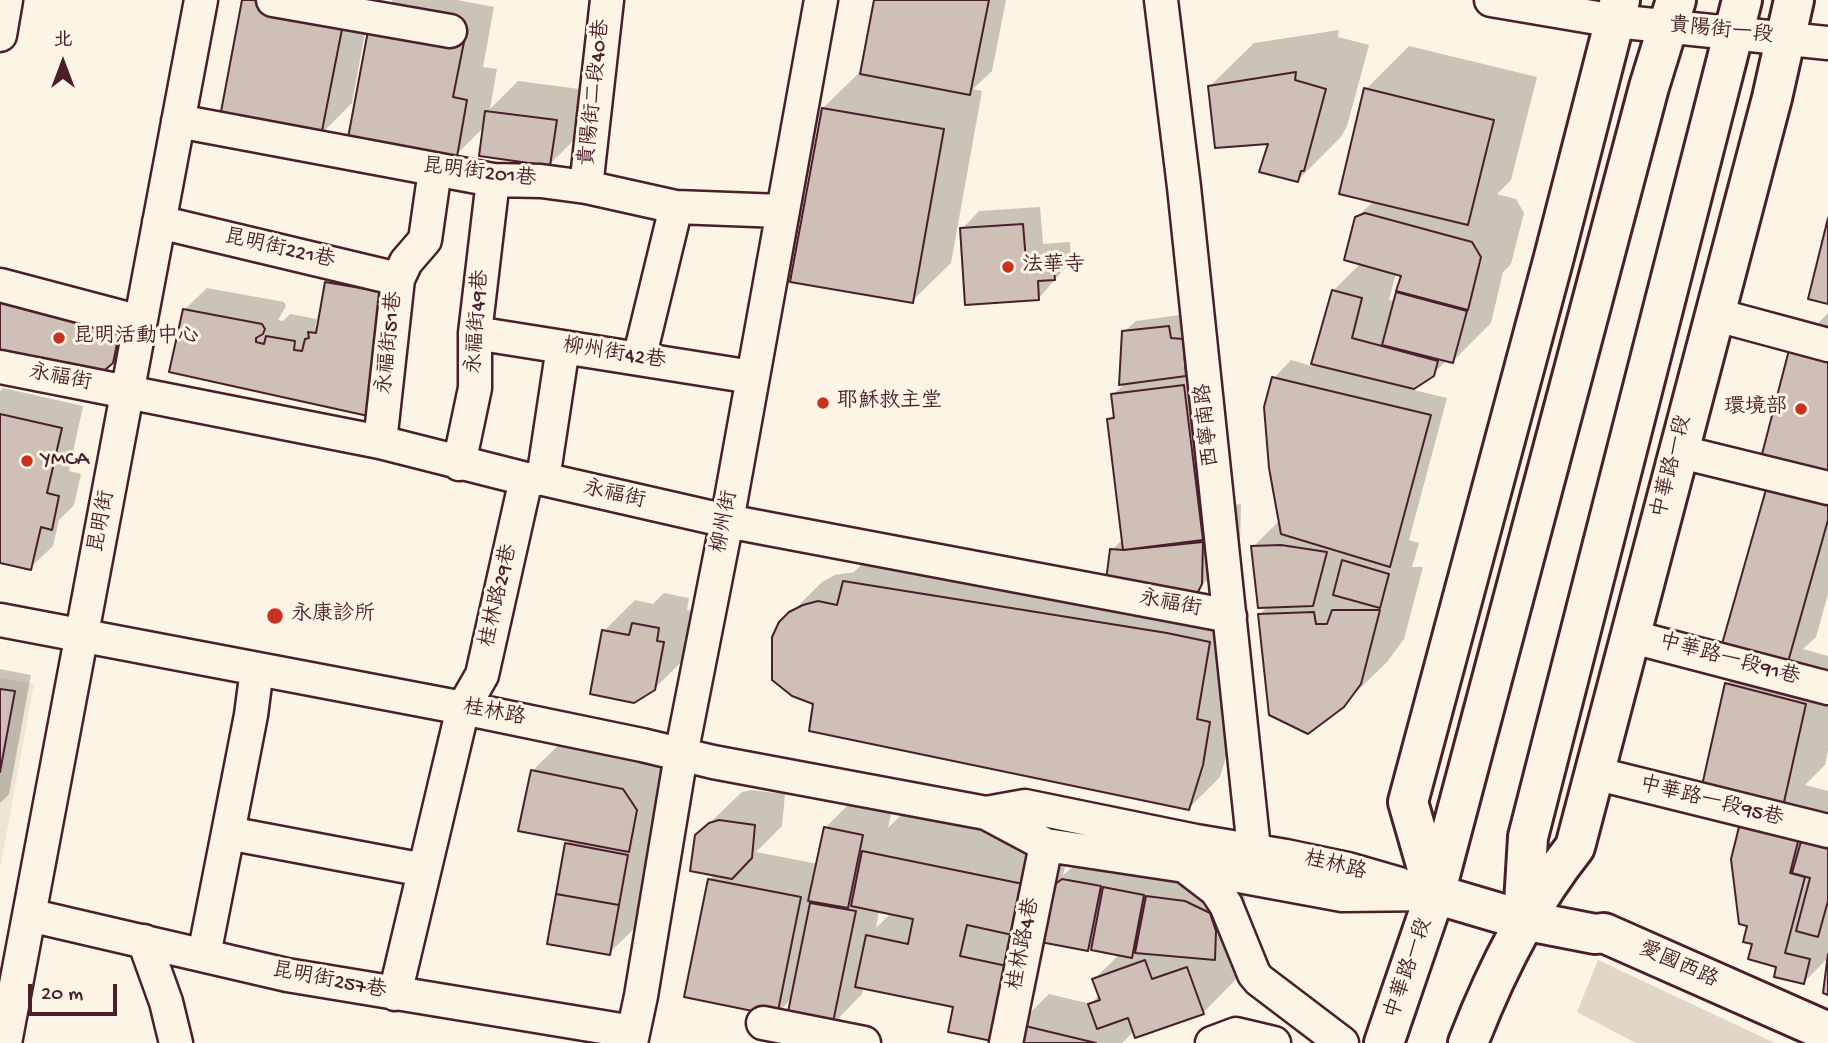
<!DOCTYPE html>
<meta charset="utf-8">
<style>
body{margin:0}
#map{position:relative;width:1828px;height:1043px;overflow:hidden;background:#fcf5e5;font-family:"Gochi Hand","LXGW WenKai TC",sans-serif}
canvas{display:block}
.north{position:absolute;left:28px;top:28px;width:70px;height:70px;-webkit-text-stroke:5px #fcf5e5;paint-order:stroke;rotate:0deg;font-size:19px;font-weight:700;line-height:28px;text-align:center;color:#4a1f2b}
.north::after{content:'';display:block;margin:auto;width:24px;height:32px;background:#4a1f2b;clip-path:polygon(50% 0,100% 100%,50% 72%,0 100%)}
.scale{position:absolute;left:28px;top:984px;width:89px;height:32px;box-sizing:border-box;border:4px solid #4a1f2b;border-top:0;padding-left:9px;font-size:21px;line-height:24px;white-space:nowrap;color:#4a1f2b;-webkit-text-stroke:5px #fcf5e5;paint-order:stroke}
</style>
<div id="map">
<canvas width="1828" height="1043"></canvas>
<div class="north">北</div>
<div class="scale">20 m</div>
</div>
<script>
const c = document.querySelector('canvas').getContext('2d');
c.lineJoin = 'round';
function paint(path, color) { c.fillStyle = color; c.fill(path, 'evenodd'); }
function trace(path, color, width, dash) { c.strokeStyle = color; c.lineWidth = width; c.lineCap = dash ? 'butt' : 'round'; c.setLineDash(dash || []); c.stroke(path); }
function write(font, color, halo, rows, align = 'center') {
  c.font = font + ' "Gochi Hand","LXGW WenKai TC",sans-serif'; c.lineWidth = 6; c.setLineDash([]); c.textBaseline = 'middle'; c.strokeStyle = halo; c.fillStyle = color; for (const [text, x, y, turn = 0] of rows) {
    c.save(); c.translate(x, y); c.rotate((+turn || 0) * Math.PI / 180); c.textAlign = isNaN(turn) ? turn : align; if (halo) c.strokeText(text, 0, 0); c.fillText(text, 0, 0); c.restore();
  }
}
const built = new Path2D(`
 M0,678L34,684L0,869Z`);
const green = new Path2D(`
 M1598,960L1775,1043H1636L1577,1012Z`);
const shadow = new Path2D(`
 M244,0H371L352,103L321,134Z
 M393,0H457L494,7L483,67L497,69L490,109L518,81L587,90L581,133L550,164L485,126L456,155L371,21Z
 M876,0H1006L992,71L973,89L982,91L951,263L912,301L823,108L862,70Z
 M1339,30L1338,37L1369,45L1347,126L1341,137L1297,181L1270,142L1210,86L1254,43Z
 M1409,46L1537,77L1511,180L1497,194L1516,199L1524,213L1511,264L1503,272L1491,323L1452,362L1447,360L1433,374L1410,389L1447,398L1409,540L1419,543L1412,567H1423L1404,639L1387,662L1342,706L1260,614L1268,606L1253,547L1280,520L1274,378L1291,360L1312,366L1333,291L1361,263L1357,217L1374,201L1366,89ZM1396,273L1403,274L1400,291L1396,301L1389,300Z
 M1040,207L1043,244L1070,242L1071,261L1039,298L962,229L979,211Z
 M349,260L412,271L367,414L184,310L207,288L284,302L286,306L278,320L283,321L290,314L317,319L315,327L319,328L327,283Z
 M138,308L130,344L112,362L0,349Z
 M1828,313V594L1816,637L1803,649L1828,656V750L1825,765L1805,785L1828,791V958L1803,983L1778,965L1754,943L1749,924L1727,684L1752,658L1770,480L1791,351Z
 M1180,315L1182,327L1194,328L1223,506L1241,504L1240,544L1237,551L1197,590L1112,550L1123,539L1109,419L1115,413L1113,395L1126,382L1124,332L1136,321Z
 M3,388L83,406L69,471L81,474L74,505L59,520L53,546L30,568L0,561V391Z
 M875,551L1239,612L1233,733L1220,777L1189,808L815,703L781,623L822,582L835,575L854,572Z
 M664,593L689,598L687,610L694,612L685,658L654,689L604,631L635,600L653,604Z
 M0,669L31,675L9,794L0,803Z
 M571,733L662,750L675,771L640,923L609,953L567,844L572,839L532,771Z
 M751,790L785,794L782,826L756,852L818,864L825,828L856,797L893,805L888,828L907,809L1071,842L1063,875L1086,857L1245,891L1246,969L1203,1013L1134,1031L1122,1043H1015L1018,1025L1049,994L1091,1004L1099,995L1094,979L1120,954L1094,943L1088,950L1046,941L1035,995L991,1039L955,1006L864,987L862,994L832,1025L792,998L777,1014L709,880L715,874L696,836L742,792ZM879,910L891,913L876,928Z`);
const building = new Path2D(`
 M242,0H270L345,14L321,136L220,117Z
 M874,0H989L970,95L860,74Z
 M370,20L465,37L453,97L467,100L457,157L348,138Z
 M1296,72L1295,80L1326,89L1304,171H1301L1298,182L1259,172L1268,144L1215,148L1208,86Z
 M1364,88L1494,120L1468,225L1339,194Z
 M822,108L944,129L913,303L790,282Z
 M485,111L557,120L550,166L479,156Z
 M1365,213L1472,242L1481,257L1468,310L1396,291L1401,276L1344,260L1355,217Z
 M1828,218V304L1808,299Z
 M1023,224L1026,261L1053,259L1055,280L1038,281L1039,300L965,305L960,228Z
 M325,282L390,293L368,416L169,372L183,309L262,324L265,329L263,334L256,338V342L264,344L266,336L295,341L294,350L302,351L305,339L309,338L308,332L316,333Z
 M1332,290L1362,298L1352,338L1438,361L1434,376L1414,389L1311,364Z
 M1396,292L1467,311L1453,363L1382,345Z
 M0,296L121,325L113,363L99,375L0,351Z
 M1169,326L1171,338L1183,339L1186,376L1119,385L1122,331Z
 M1789,350L1828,360V475L1761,458Z
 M1272,377L1431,415L1390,567L1281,534L1269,468L1264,407Z
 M1184,385L1203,540L1123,550L1107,419L1114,418L1111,394Z
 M0,414L62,428L47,493L59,496L52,530L41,527L31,570L0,563Z
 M1769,479L1828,496V520L1786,669L1720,651Z
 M1203,542L1202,584L1198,592L1189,595L1106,581L1110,549L1124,550Z
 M1281,545L1327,552L1313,606L1258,608L1251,546Z
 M1342,560L1389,574L1380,608L1333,595Z
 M843,581L1167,633L1210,642L1197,719L1210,722L1203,765L1189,810L809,731L813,704L792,696L772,680V637L779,622L789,612L803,605L818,601L837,605Z
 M1332,610H1380L1361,684L1344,707L1308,734L1269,715L1258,614L1314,612L1316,624H1327Z
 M632,623L659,628L657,641L664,642L655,690L634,703L590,694L602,630L629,635Z
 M1725,683L1806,704L1782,811L1701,790Z
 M0,689L15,691L0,772Z
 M531,770L623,789L637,810L629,852L518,831Z
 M719,820L755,825L752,858L732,879L690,871L695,835L709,823Z
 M1740,823L1799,838L1790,873L1805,877L1785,953L1810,959L1804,984L1774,977L1776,967L1748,959L1752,944L1743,942L1747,926L1739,924L1731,859Z
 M824,827L863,835L848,908L808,901Z
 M1802,838L1828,845V901L1818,937L1796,931L1810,878L1792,873Z
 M565,843L628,855L619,905L556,894Z
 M862,851L1028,885L1017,936L967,925L960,956L1007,966L992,1041L948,1032L953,1007L855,987L866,935L908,944L913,919L851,906Z
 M708,879L801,897L777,1016L684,997Z
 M1062,879L1101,886L1088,951L1035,941L1046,891Z
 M1103,887L1144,895L1132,958L1091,950Z
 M556,894L619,905L610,955L547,944Z
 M1146,896L1185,901L1210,913L1216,931L1215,960L1135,953Z
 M810,903L856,911L832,1027L787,1017Z
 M1828,954V995L1823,993Z
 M1145,960L1152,979L1187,967L1204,1014L1135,1038L1128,1018L1097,1029L1088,1004L1100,1000L1092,979Z
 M1017,1024L1096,1043H1013Z`);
const minor = new Path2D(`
 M273,0L450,31
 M1161,0L1184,187L1254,849
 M1491,0L1615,21L1828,43
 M0,35L6,0
 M178,121L493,180L541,181L586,187L676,207L781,211
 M586,187L607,0
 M159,222L398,279
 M0,285L140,322
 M1713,314L1828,345
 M475,333L752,377
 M639,359L676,207
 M0,367L380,442L526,479H543L727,521L1230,616
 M380,442L398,279L406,262L425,240L435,170
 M1677,451L1828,488
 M459,464L475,388V333L493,180
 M543,479L563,347
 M0,620L463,708L642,745L713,762L986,813L1046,845L1185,866L1342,895L1435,894
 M1629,636L1828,688
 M257,669L251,715L228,833L424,870
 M1594,773L1828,831
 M986,813L1025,806L1196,841L1286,856L1348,869L1400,884
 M1186,867L1216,890L1226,905L1254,974L1259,980L1342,1043
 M29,915L287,975L633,1032
 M144,941L166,1002L176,1043
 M204,955L228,833
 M395,994L463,708L482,675L526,479
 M763,1023L864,1043
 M5,1043L201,0
 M631,1043L641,996L681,755L727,521L821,0
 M1006,1043L1046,845
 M1212,1043L1236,1034L1274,1043`);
const major = new Path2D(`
 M1433,889L1408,802L1554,257L1620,0
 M1435,894L1523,920L1595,934L1604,933L1828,1032
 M1523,920L1528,837L1742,0
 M1384,1043L1435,894L1649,87L1676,0
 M1468,1043C1495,973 1528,906 1575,847L1772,98L1794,0`);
const markers = [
 [1008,267,7,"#c8321e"],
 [59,338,7,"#c8321e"],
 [823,403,7,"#c8321e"],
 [1801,409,7,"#c8321e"],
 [27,461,7,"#c8321e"],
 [275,616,9,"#c8321e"]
];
const streetNames = [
 ["貴陽街一段",1721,32,6],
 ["貴陽街二段40巷",596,93,-84],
 ["昆明街201巷",479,174,7],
 ["昆明街221巷",279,250,13],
 ["永福街49巷",479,322,-86],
 ["永福街51巷",391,343,-84],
 ["柳州街42巷",614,355,9],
 ["永福街",60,379,11],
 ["西寧南路",1209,425,-96],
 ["中華路一段",1673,467,-76],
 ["永福街",614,496,13],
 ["昆明街",103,522,-79],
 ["柳州街",726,522,-79],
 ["桂林路29巷",500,596,-77],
 ["永福街",1170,605,11],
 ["中華路一段91巷",1729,661,15],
 ["桂林路",494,714,11],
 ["中華路一段95巷",1711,803,14],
 ["桂林路",1335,867,14],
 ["桂林路4巷",1025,944,-79],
 ["愛國西路",1678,966,24],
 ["中華路一段",1410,969,-71],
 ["昆明街257巷",329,982,11]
];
const poiNames = [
 ["法華寺",1022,267],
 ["昆明活動中心",73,338],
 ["耶穌救主堂",837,403],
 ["環境部",1787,409,"right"],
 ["YMCA",41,461],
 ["永康診所",291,616]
];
paint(built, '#eee5d7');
paint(green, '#e2d5ca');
paint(shadow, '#0003');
paint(building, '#cfc0b7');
trace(building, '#4a1f2b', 2);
trace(minor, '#4a1f2b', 37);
trace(major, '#4a1f2b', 44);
trace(minor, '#fcf5e5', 32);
trace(major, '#fcf5e5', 38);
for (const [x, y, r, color] of markers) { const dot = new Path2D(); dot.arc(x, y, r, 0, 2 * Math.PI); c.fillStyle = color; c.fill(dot); trace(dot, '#fcf5e5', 2.5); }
write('21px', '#4a1f2b', '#fcf5e5', streetNames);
write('21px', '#4a1f2b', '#fcf5e5', poiNames, 'left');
</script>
